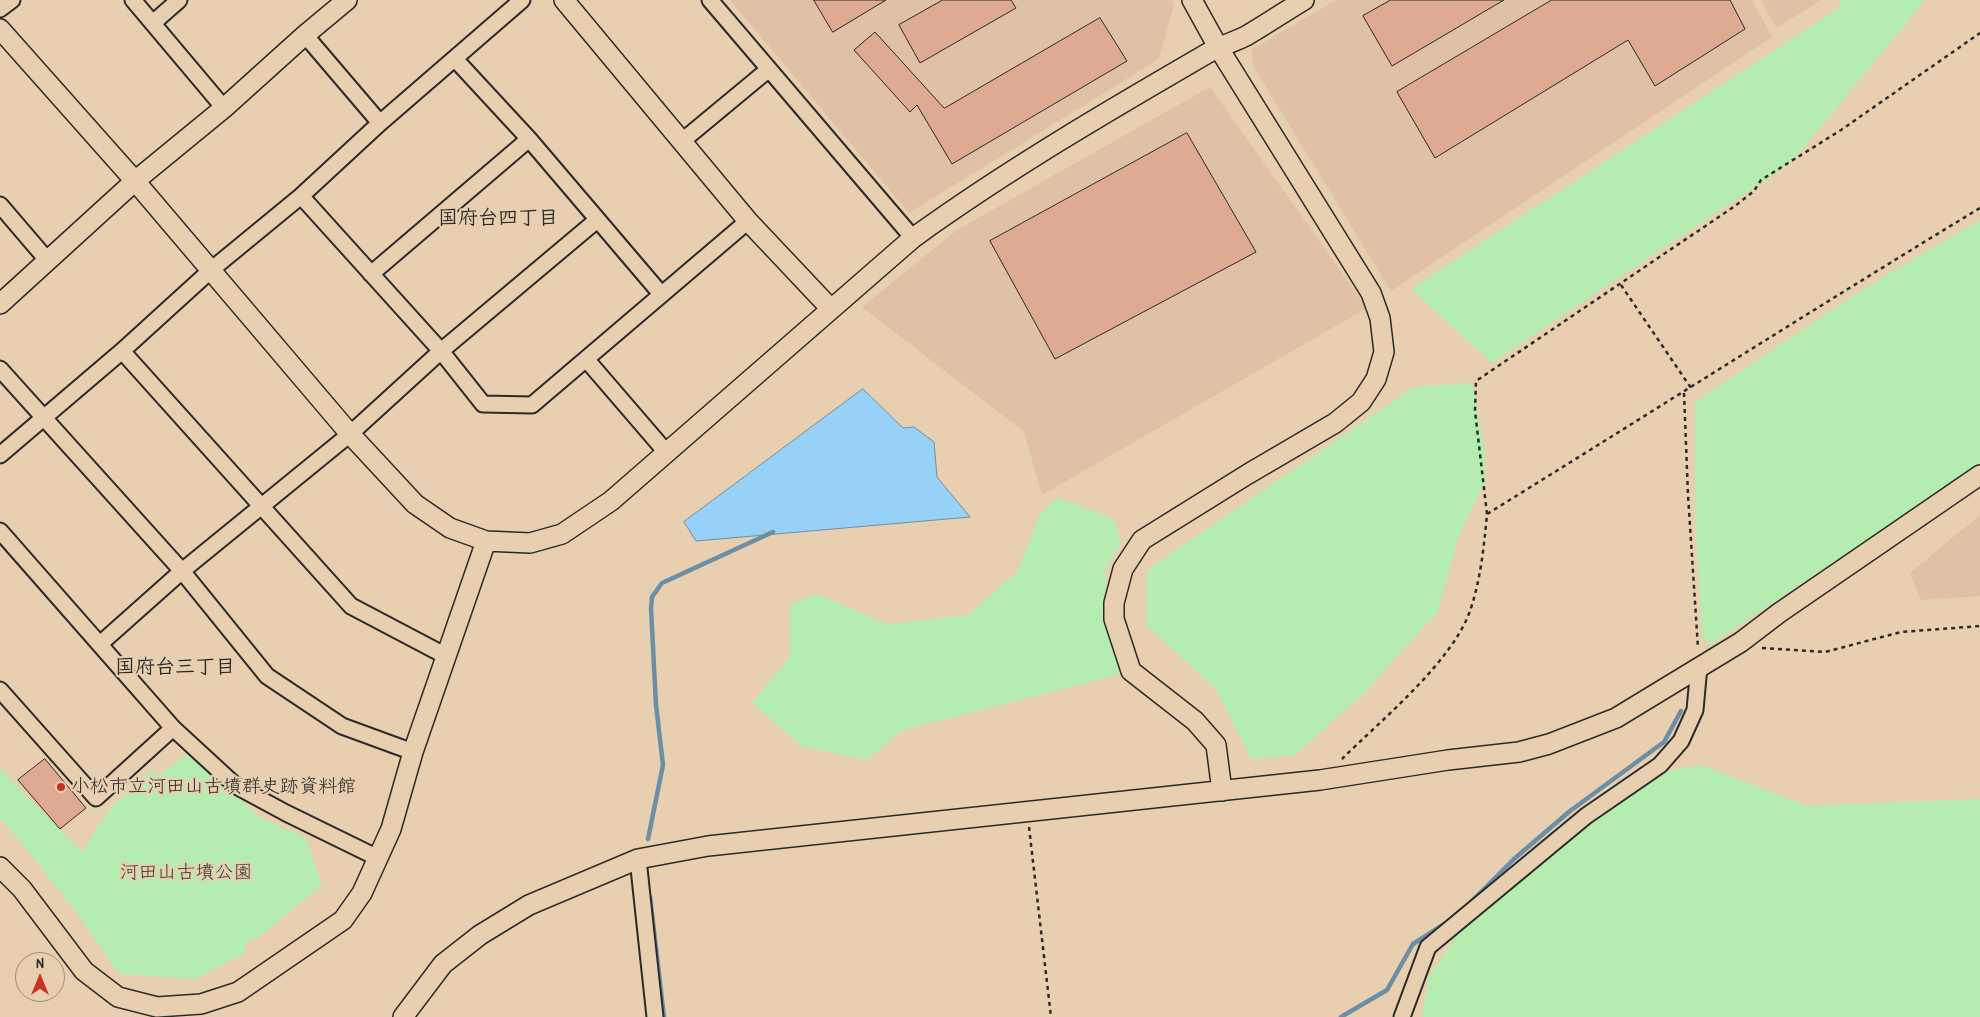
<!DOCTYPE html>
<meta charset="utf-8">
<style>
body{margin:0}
#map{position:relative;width:1980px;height:1017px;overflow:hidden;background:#e7cfb0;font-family:"Patrick Hand",sans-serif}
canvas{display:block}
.north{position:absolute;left:15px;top:952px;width:50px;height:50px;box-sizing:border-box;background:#e7cfb0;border:1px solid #9c8d7b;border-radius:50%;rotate:0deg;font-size:14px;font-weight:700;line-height:20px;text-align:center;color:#2b2b2b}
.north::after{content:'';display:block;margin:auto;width:18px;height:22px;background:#c8321e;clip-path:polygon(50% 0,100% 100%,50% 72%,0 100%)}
</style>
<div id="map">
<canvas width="1980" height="1017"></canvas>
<div class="north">N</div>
</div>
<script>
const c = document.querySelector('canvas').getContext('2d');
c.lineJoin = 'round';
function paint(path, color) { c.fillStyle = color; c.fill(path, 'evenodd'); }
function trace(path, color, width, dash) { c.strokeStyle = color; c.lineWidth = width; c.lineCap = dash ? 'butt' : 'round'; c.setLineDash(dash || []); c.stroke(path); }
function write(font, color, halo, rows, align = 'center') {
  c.font = font + ' "Patrick Hand","Klee One",sans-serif'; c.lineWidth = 4.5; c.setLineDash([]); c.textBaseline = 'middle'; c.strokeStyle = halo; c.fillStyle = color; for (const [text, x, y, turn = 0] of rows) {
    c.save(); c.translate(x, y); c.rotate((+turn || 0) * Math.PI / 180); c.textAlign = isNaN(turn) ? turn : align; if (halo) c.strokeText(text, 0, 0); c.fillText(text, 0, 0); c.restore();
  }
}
const built = new Path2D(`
 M730,0H1171L1174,4L1159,59L909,213Z
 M1336,0H1752L1772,37L1391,291L1253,66L1252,49Z
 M1761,0H1821L1776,28Z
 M1210,87L1367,308L1042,495L1024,432L862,307L957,230Z
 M1980,515V596L1921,600L1910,573Z`);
const green = new Path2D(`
 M1840,0H1925L1792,162L1492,363L1411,289L1839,8Z
 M1980,220V464L1710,645L1702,637L1695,513V402L1865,288Z
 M1472,383L1485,453V482L1459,535L1437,613L1362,695L1295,755L1251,759L1216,689L1147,626V570L1414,387Z
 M1057,497L1113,519L1122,541L1105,571L1111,632L1125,673L903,730L867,760L803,747L752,703L790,656V605L816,594L888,624L968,615L1017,572L1040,515Z
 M190,752L259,817L305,837L322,885L259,937L244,944L246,952L196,979L119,974L77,913L8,826L0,820V769L82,852L110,808L152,770L158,776Z
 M1701,765L1807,806L1980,799V1017H1422L1428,978L1457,936L1494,893L1578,835L1649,774Z`);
const water = new Path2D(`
 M863,389L903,428L914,427L934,442L937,477L970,517L696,541L684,522Z`);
const stream = new Path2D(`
 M648,839L663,765L656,705L651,608L652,597L662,583L773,532
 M650,897L664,1017
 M1471,902L1514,859L1570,811L1664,742L1681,711
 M1341,1017L1387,990L1413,944L1446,923`);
const building = new Path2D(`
 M814,0H886L833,32Z
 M943,0H1011L1016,8L920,63L899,25Z
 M1391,0H1504L1392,66L1363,16Z
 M1552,0H1730L1745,29L1655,86L1628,40L1435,158L1397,92Z
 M1100,18L1127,61L952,164L917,105L910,112L854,50L875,32L944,108Z
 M1187,133L1256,252L1055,359L990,241Z
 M45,759L86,808L60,829L18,780Z`);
const path = new Path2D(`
 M1621,285L1691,388
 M1684,393L1688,495L1698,648
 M1487,514L1475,411L1476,381L1735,206L1754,191L1761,180L1841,130L1980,33
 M1762,648L1825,652L1901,632L1980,626
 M1342,759C1381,720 1454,661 1471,608C1481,577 1484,546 1487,514C1652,412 1815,308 1980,208
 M1029,827L1051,1017`);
const minor = new Path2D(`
 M133,0L224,108
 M710,0L913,238
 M0,9L12,0
 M154,22L179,0
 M305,35L380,123
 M455,59L529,139L661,294
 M681,142L769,69
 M301,196L441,351L483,404L532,405L748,221
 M0,205L48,261
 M371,274L529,139
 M122,351L351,606L446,656
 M586,359L666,452
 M0,369L182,571L267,676L342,726L413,752
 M0,455L122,351L211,270L301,196L380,123L522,0
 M0,531L173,728L236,786L286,813L378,858
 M100,644L182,571L350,434L441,351L597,220
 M0,690L96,798L173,728
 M638,859L655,1017
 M1402,1017L1428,947L1586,816L1660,765L1681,741L1695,710L1699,666`);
const tertiary = new Path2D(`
 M564,0L748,221L831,309
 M1192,0L1218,47L1371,293L1380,318L1384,352L1376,379L1361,402L1335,423L1248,474L1142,540L1123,569L1114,603V619L1131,671L1195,721L1216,745L1222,791
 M0,29L135,181L350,434L415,504L450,528L486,541L530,543L562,534L611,501L913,238C1007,170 1108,111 1208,53C1220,46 1234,42 1246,36C1265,25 1284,12 1304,0
 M0,304L135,181L224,108L305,35L347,0
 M0,867L22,889L84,971L118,997L157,1007L201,1004L238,992L343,920L362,893L391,829L413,752L486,541
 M403,1017L443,964L480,935L529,905L638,859L708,846L1320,780L1448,760L1519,752L1549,744L1616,718L1741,642L1779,613L1980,475`);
const markers = [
 [61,787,5,"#c8321e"]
];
const poiNames = [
 ["小松市立河田山古墳群史跡資料館",71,787]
];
const parkNames = [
 ["河田山古墳公園",186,873]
];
const neighbourhoodNames = [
 ["国府台四丁目",498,219],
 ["国府台三丁目",175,668]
];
paint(built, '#e0c1a5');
paint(green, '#b5ecaf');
paint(water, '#98d1f8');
trace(water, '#6c8fa6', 1);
trace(stream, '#6c8fa6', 4.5);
paint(building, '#deab92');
trace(building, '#2b2b2b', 1);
trace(minor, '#2b2b2b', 19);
trace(tertiary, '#2b2b2b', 22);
trace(path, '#2b2b2b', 2.5, [4, 4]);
trace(minor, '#e7cfb0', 15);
trace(tertiary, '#e7cfb0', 19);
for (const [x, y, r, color] of markers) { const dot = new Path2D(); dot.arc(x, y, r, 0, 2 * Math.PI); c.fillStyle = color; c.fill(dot); trace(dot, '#e7cfb0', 2); }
write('19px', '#2b2b2b', '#e7cfb0', poiNames, 'left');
write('19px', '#393e38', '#e7cfb0', parkNames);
write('bold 20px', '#2b2b2b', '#e7cfb0', neighbourhoodNames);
</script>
